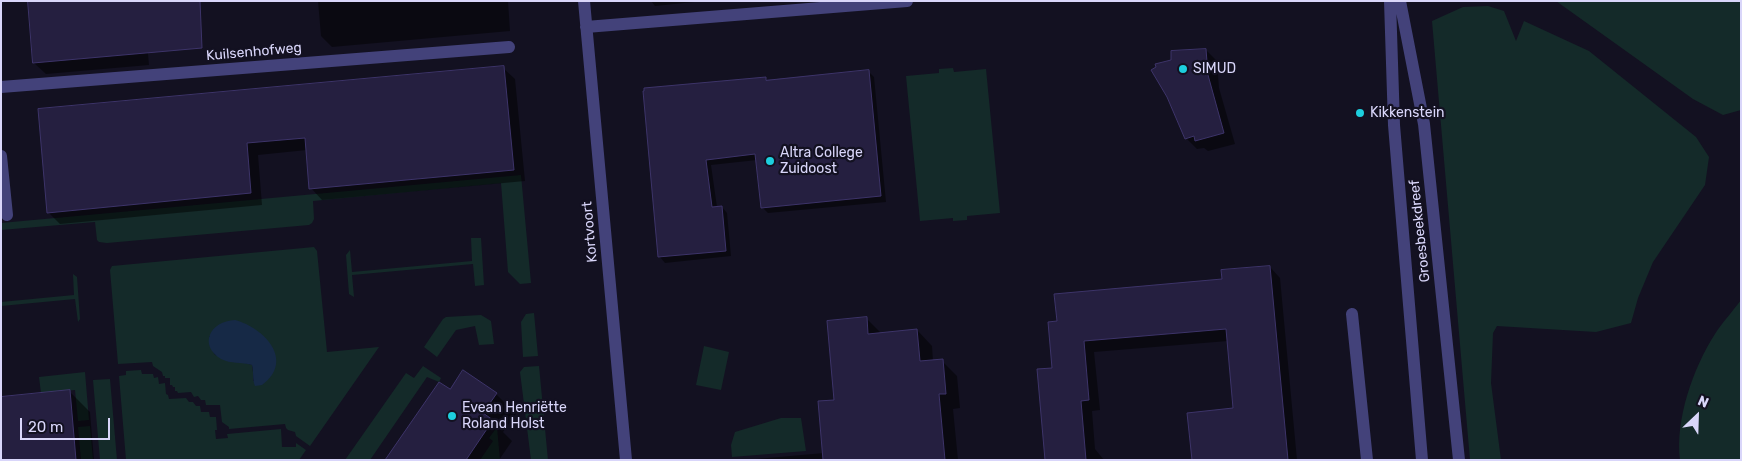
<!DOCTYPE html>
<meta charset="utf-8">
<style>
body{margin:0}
#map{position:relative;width:1742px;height:461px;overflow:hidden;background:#131121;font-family:Rubik,sans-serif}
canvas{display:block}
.frame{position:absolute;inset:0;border:2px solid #d9d6fa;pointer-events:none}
.north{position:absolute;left:1672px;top:391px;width:50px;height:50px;-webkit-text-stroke:4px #131121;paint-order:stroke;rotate:24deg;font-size:14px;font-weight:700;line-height:20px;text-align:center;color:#d9d6fa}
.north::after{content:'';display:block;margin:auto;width:18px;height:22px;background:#d9d6fa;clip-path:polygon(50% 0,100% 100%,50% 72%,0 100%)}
.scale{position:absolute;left:20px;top:418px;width:90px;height:22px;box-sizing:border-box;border:2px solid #d9d6fa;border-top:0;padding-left:6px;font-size:15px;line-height:18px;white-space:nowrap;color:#d9d6fa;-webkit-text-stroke:4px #131121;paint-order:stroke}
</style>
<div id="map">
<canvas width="1742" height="461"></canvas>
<div class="frame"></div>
<div class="north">N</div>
<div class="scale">20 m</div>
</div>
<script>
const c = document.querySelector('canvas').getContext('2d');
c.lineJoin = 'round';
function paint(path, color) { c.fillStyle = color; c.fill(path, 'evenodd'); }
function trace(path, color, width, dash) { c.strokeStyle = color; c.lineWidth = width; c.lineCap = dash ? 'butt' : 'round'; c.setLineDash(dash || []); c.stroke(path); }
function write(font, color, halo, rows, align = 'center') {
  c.font = font + ' Rubik,sans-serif'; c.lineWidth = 4.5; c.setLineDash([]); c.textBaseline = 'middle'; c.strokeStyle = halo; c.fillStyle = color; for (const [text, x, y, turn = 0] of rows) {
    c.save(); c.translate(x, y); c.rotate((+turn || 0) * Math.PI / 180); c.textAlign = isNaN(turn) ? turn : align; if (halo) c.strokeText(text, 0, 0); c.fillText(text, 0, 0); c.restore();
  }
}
const green = new Path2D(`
 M1556,1H1741V110L1723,115L1693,99Z
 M1488,6L1504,11L1516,41L1524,21L1589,51L1696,137L1709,157L1705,185L1653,262L1638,298L1631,323L1596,332L1497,326L1493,333L1491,383L1501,460H1470L1432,21L1463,7Z
 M953,68L954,72L986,69L1000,213L967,216V220L953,221V218L920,221L906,76L939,73V69Z
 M521,175L531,283L520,284L508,272L501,183L313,201L314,219L312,223L309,225L107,243L99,242L97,240L95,222L1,230V223Z
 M471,238H481L484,285L475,286L473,264L352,275L354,297L349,294L346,255L350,250L352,272L472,261Z
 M314,247L317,251L327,352L379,347L310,446L296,436L295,432L288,430L286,428L285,424L229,429V427L222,422L220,405H206L205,400H201L198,396L194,397L191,392L178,393L177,391H175V387H173L172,385H170V378H165V376H163L162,372L153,366L152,362L118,364L110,270L112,266ZM209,336L271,376L253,381V372L252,365L215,355L210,346Z
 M73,274L77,277L80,319L78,322L75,299L1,306V302L74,295Z
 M1741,300V460H1680C1675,420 1693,368 1715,334C1722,323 1732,312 1741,300Z
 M534,313L538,356L523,357L521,322L526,314Z
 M481,315L491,321L494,344L479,345L475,326L456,330L437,357L424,347L443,319L446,317Z
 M704,346L729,352L721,390L696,385Z
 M423,366L441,378L439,382L427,377L370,460H345L406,373L414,378Z
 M539,366L548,460H531L520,372L524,367Z
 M141,370L142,374H153L154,378L158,377L159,384L165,383L166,394L168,395L169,399L186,398L189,402H193L196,406H200L201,412H209L210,417H216L217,430H215L216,439L228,438L227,434L281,429L282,447H296V443L306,450L299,460H126L119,376L126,375V371Z
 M85,372L89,420L78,421L75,390L41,393L39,377Z
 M110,379L117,460H100L93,380Z
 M781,418H801L806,451L732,457L731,445L735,432Z
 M90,426L93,460H81L78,427Z
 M497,427L500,460H480L493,441L489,438Z`);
const water = new Path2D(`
 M235,320C265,328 295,361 262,385L255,386C252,379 254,372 252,365C241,362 231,364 221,359C198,345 210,321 235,320Z`);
const shadow = new Path2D(`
 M29,1H207L144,9L149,65L46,74L34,63Z
 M318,1H508L510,31L332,47L321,36Z
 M651,1H704L655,6Z
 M1206,50L1217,61L1219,88L1235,144L1208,151L1204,148L1197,149L1186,138Z
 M503,68L515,79L525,181L322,200L311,188L307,150L258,155L262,205L60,224L48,212L39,110Z
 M868,71L874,77L886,202L768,213L762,207L757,160L711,165L717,207H722L727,213L731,256L665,263L660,257L644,92L765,78L768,81Z
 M1270,267L1280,278L1297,460H1193L1235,409L1228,341L1094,352L1100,410L1092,411L1095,449L1104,460H1046L1053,369L1049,323Z
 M867,319L882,334L917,330L932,346L933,361H942L957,376L960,408L953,409L958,460H745L824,453L836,401Z
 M450,391L496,394L516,414L503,432L512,441L499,460H386Z
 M70,392L90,412L94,460H1Z`);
const building = new Path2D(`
 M28,1H200L202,48L33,63Z
 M1206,49L1208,75L1224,133L1195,141L1194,136L1185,139L1167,97L1151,70L1156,67L1155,64L1171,60V51Z
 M504,66L514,170L309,189L305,138L247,143L251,193L47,213L38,109Z
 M869,70L881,196L761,208L755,154L706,160L712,207L722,206L726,251L658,257L643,91H644V88L766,77V80Z
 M1270,266L1288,460H1192L1187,413L1233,408L1226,329L1084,341L1089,400L1081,401L1086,460H1045L1037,369L1052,368L1048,322L1057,321L1054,294L1222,279L1221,270Z
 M867,317L868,334L917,329L920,361L943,359L946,394H939L945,460H823L818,401L834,400L827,321Z
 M463,370L497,393L483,413L493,420L466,460H385L439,382L450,389Z
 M70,390L76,460H1V397Z`);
const minor = new Path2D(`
 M584,1L626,460
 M1390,1L1394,125L1422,460
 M1400,1L1424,124L1459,460
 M586,27L907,1
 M1,87L509,47
 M1,156L7,215
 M1352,314L1367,460`);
const markers = [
 [1183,69,5,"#1dcfde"],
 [1360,113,5,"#1dcfde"],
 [770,161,5,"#1dcfde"],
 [452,416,5,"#1dcfde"]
];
const streetNames = [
 ["Kuilsenhofweg",254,52,-5],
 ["Groesbeekdreef",1420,231,-96],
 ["Kortvoort",590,232,-95]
];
const poiNames = [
 ["SIMUD",1193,69],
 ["Kikkenstein",1370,113],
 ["Altra College",780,153],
 ["Zuidoost",780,169],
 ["Evean Henriëtte",462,408],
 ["Roland Holst",462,424]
];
paint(green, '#142a29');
paint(water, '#162946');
paint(shadow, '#0007');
paint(building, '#251f40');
trace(building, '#3d3469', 1);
trace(minor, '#43427a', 12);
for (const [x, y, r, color] of markers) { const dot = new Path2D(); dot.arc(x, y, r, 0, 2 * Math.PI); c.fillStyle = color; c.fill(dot); trace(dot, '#131121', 2); }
write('14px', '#d9d6fa', '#131121', streetNames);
write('14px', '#d9d6fa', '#131121', poiNames, 'left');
</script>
